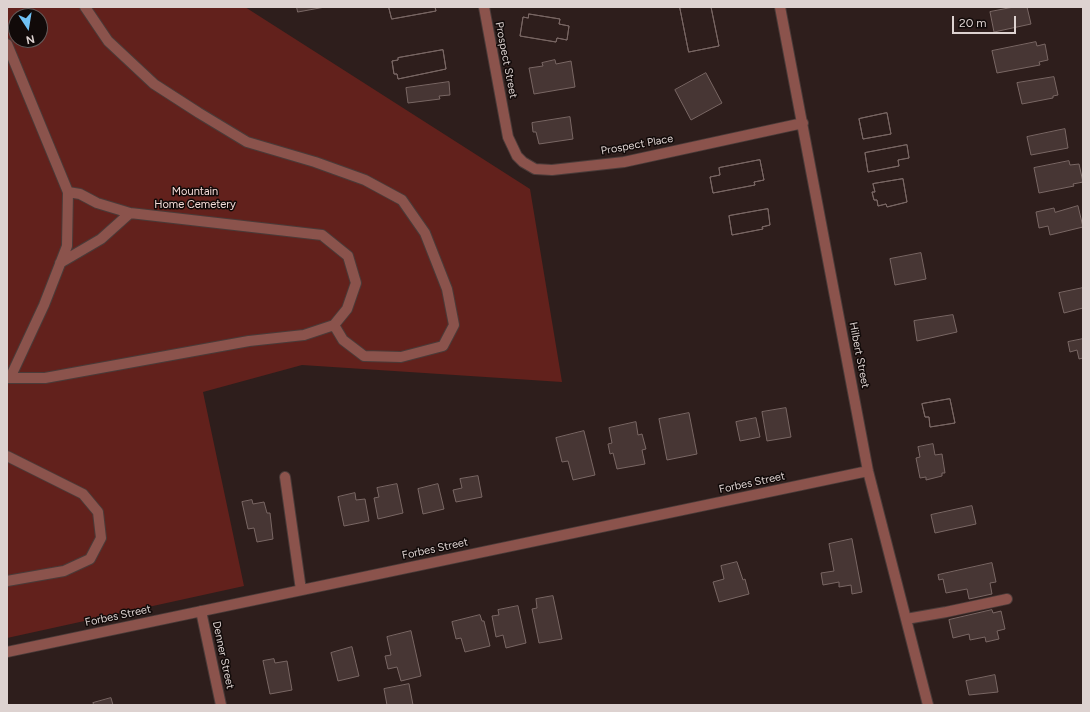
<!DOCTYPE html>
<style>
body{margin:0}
#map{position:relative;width:1090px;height:712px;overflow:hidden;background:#2e1e1c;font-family:Figtree,sans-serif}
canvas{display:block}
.frame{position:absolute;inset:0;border:8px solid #ddd2d0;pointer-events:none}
.north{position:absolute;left:8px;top:8px;width:40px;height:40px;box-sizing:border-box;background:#110a09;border:1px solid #635a59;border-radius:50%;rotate:168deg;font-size:11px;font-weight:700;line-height:16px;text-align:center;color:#ddd2d0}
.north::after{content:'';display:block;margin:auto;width:14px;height:18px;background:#70c1f4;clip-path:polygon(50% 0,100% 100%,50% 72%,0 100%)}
.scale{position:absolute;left:952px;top:16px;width:64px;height:18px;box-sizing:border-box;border:2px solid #ddd2d0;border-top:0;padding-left:5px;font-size:12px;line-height:14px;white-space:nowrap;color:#ddd2d0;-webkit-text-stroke:3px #110a09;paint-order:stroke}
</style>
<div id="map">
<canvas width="1090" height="712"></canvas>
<div class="frame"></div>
<div class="north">N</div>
<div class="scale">20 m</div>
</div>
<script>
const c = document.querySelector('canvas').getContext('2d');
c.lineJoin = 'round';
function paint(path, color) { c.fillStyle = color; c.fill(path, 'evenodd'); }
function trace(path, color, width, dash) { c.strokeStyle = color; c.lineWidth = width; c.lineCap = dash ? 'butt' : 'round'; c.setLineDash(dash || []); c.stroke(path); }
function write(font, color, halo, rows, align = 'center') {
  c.font = font + ' Figtree,sans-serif'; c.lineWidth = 3; c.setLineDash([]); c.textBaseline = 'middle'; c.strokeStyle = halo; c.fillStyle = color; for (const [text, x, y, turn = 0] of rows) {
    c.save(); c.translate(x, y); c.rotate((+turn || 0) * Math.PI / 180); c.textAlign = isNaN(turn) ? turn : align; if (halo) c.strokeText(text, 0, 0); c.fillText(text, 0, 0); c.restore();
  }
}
const green = new Path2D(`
 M7,7H245L530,189L562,382L302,365L203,392L244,586L7,638ZM16,16H40V40H16Z`);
const building = new Path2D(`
 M297,7H325L298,12Z
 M389,7H435L436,11L392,19Z
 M389,7H435L436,11L392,19Z
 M680,7H711L719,46L689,52Z
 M680,7H711L719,46L689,52Z
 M1014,7H1027L1031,24L994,32L990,12Z
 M529,14L560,19L559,24L569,26L567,40L557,38L556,42L520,36L523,17L528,18Z
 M529,14L560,19L559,24L569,26L567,40L557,38L556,42L520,36L523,17L528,18Z
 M1036,42L1037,46L1045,44L1048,60L1039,62L1040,65L997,73L992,51Z
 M443,50L446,69L398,79L397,74H394L392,61L398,60V58Z
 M443,50L446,69L398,79L397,74H394L392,61L398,60V58Z
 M555,60L556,64L571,61L575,87L534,94L529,68L543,66L542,63Z
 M706,73L722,103L691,120L675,90Z
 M1054,77L1058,95L1053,96V98L1022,104L1017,83Z
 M449,82L450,95L439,96L440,99L408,103L406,88Z
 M887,113L891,134L863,139L859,119Z
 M887,113L891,134L863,139L859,119Z
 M570,117L573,139L539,144L536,132H533L532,123Z
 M1065,129L1068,148L1031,155L1027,137Z
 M907,145L909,158L898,160L899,166L868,172L865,153Z
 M907,145L909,158L898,160L899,166L868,172L865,153Z
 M760,160L764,180L754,182L755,185L713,193L710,177L720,175L719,168Z
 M760,160L764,180L754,182L755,185L713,193L710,177L720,175L719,168Z
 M1069,161L1070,165L1079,164L1083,182L1073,184L1074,186L1039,193L1034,168Z
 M903,179L907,202L887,207L886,204L878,206L877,200H874L872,192H875L873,184Z
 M903,179L907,202L887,207L886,204L878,206L877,200H874L872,192H875L873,184Z
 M1078,206L1083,227L1050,235L1048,226L1039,228L1036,212L1054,208L1055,212Z
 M768,209L770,225L762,227L763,229L732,235L729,216Z
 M768,209L770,225L762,227L763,229L732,235L729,216Z
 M921,253L926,279L895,285L890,259Z
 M1083,288V308L1064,313L1059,293Z
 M953,315L957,332L917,341L914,321Z
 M1083,339V358L1079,359L1077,350L1070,352L1068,342Z
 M950,399L955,423L930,427L929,417H925L922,404Z
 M950,399L955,423L930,427L929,417H925L922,404Z
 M786,408L791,437L767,441L762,412Z
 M689,413L697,454L667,460L659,419Z
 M756,418L760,437L740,441L736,422Z
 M636,422L638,435L642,434L646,449L642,450L645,464L617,469L613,453L610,454L608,444L612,443L609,428Z
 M584,431L595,475L573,480L568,461L562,462L556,438Z
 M933,444L935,455L942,454L945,473H942V476L926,480V477L920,478L916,458L920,457L918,447Z
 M478,476L482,497L456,502L453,490L462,488L460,479Z
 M397,484L403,513L378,519L374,498L379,497L377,488Z
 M438,484L444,509L423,514L418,489Z
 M355,493L356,500L365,499L369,521L344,526L338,497Z
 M252,500L253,504L264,502L267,513H270L273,539L257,542L254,528L248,529L242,502Z
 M972,506L976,524L935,533L931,515Z
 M852,539L862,592L852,594L851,585L839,587V582L823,585L821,573L834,571L829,544Z
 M737,562L743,580L745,579L749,594L719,602L713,582L724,579L721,566Z
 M992,563L996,582L990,583L992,594L969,599L967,589L946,593L943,579L939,580L938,575Z
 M553,596L562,639L539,643L532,609L537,608L536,599Z
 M518,606L526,643L506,648L503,635L496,637L492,616L499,615L498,610Z
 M992,610L993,613L1001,611L1005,629L997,631L999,639L986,642L985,637L970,640L969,634L953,638L949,620Z
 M480,615L482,621H484L490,646L465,652L461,638L456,639L452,622Z
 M411,631L421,676L401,681L397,667L388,669L385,656L391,655L387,637Z
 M352,647L359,676L338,681L331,653Z
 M274,659L275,663L287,661L292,690L270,694L263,661Z
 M995,675L998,692L969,695L966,681Z
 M409,684L413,705H387L384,689Z
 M111,698L113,705H94L93,703Z`);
const minor = new Path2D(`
 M85,7L108,41L154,84L199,113L247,142L315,162L365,180L402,200L425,233L447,289L454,325L443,346L401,357L364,356L343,340L334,325
 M484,7L508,137L517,156L523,162L535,169L552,170L624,162L803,123
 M780,7L868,471L928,705
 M7,44L68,192L67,246L44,305L10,378H7
 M60,263L101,239L130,213L97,203L80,194L68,192
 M10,378H45L249,341L304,335L334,325L347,309L356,283L348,256L322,235L130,213
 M7,456L83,494L98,512L101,538L90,559L64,571L7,581
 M285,477L301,590
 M201,611L221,705
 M906,619L946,612L1007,599
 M7,652L868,471`);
const streetNames = [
 ["Prospect Street",506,60,79],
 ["Prospect Place",637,145,-10],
 ["Hilbert Street",859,355,79],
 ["Forbes Street",752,483,-12],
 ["Forbes Street",435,549,-12],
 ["Forbes Street",118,616,-12],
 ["Denner Street",223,655,78]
];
const parkNames = [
 ["Mountain",195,192],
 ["Home Cemetery",195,205]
];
paint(green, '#62211c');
paint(building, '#473634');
trace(building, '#796764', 1);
trace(minor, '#4a3b39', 12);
trace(minor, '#8b534c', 10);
write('11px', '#ddd2d0', '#110a09', streetNames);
write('11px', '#f5dcd8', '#110a09', parkNames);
</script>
